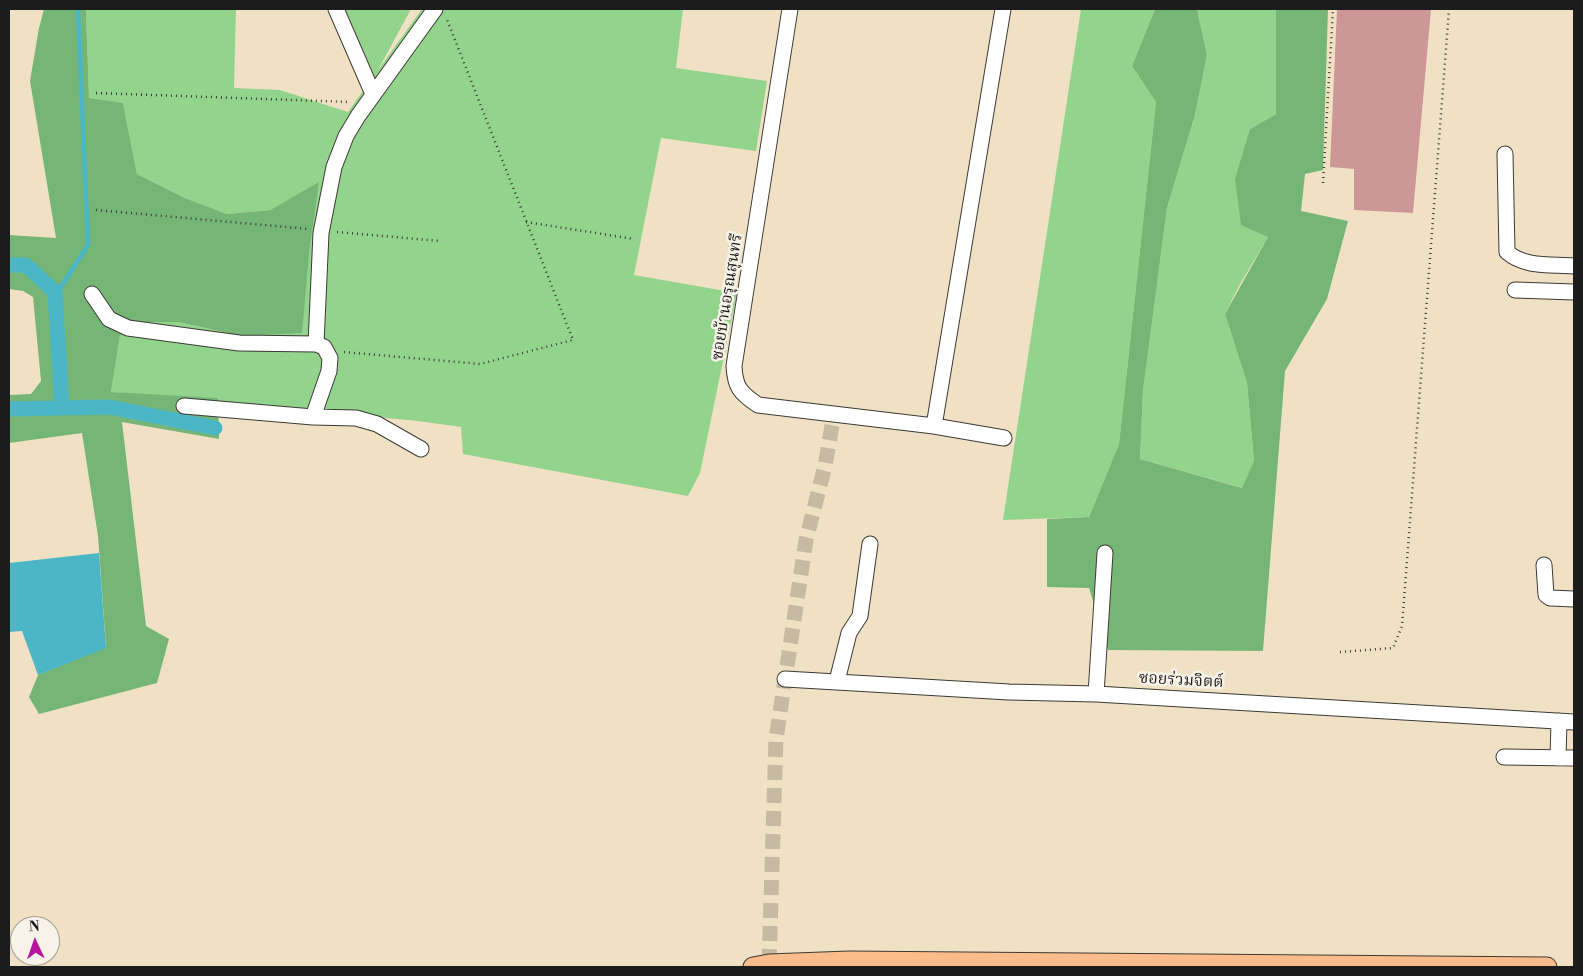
<!DOCTYPE html>
<meta charset="utf-8">
<style>
body{margin:0}
#map{position:relative;width:1583px;height:976px;overflow:hidden;background:#f1e1c4;font-family:"Libre Bodoni",serif}
canvas{display:block}
.frame{position:absolute;inset:0;border:10px solid #1c1c1c;pointer-events:none}
.north{position:absolute;left:10px;top:916px;width:50px;height:50px;box-sizing:border-box;background:#f7f3e8;border:1px solid #9f9d96;border-radius:50%;rotate:357deg;font-size:14px;font-weight:700;line-height:20px;text-align:center;color:#1c1c1c}
.north::after{content:'';display:block;margin:auto;width:18px;height:22px;background:#b5179e;clip-path:polygon(50% 0,100% 100%,50% 72%,0 100%)}
</style>
<div id="map">
<canvas width="1583" height="976"></canvas>
<div class="frame"></div>
<div class="north">N</div>
</div>
<script>
const c = document.querySelector('canvas').getContext('2d');
c.lineJoin = 'round';
function paint(path, color) { c.fillStyle = color; c.fill(path, 'evenodd'); }
function trace(path, color, width, dash) { c.strokeStyle = color; c.lineWidth = width; c.lineCap = dash ? 'butt' : 'round'; c.setLineDash(dash || []); c.stroke(path); }
function write(font, color, halo, rows, align = 'center') {
  c.font = font + ' "Libre Bodoni","Noto Serif Thai",serif'; c.lineWidth = 5; c.setLineDash([]); c.textBaseline = 'middle'; c.strokeStyle = halo; c.fillStyle = color; for (const [text, x, y, turn = 0] of rows) {
    c.save(); c.translate(x, y); c.rotate((+turn || 0) * Math.PI / 180); c.textAlign = isNaN(turn) ? turn : align; if (halo) c.strokeText(text, 0, 0); c.fillText(text, 0, 0); c.restore();
  }
}
const green = new Path2D(`
 M86,9H236L234,88L280,90L348,112L374,75L345,9H411L378,70L422,9H683L676,68L767,81L756,151L661,138L634,275L737,293L700,473L688,496L463,454L461,427L418,421L111,392L120,336L145,322H178L241,336L309,254L318,183L270,210L227,214L185,198L137,174L123,103L89,99Z
 M1081,9H1155L1132,66L1156,102L1119,444L1089,517L1003,520Z
 M1197,9H1276V114L1250,129L1268,237L1239,286L1225,314L1247,383L1254,461L1243,488L1140,459L1143,391L1167,208L1195,115L1207,55Z`);
const forest = new Path2D(`
 M44,9H86L89,98L123,103L137,174L185,198L227,214L270,210L319,182L309,254L302,333L241,336L178,322H145L120,336L111,392L218,398L219,439L122,422L146,626L169,639L157,683L39,714L29,697L38,675L106,647L98,536L82,433L9,443V395L31,394L41,381L33,297L23,291L9,289V235L56,238L30,81L39,28Z
 M1155,9H1197L1207,55L1195,115L1167,208L1143,391L1140,459L1242,488L1254,461L1247,383L1225,314L1268,237L1241,225L1235,179L1250,129L1276,114V9H1328L1323,170L1305,174L1301,211L1348,221L1327,299L1285,371L1263,651L1108,650L1089,588L1047,587V519L1089,517L1119,444L1156,102L1132,66Z`);
const water = new Path2D(`
 M99,553L106,648L38,675L22,631L9,632V563Z`);
const stream = new Path2D(`
 M56,295L88,245L78,9`);
const canal = new Path2D(`
 M9,265H26L55,292L62,408
 M9,409L109,407L215,428`);
const building = new Path2D(`
 M1337,9H1431L1413,213L1354,210V169L1330,167Z`);
const minorTunnel = new Path2D(`
 M769,964L776,739L806,540L825,466L834,414`);
const path = new Path2D(`
 M96,93L350,102
 M1323,183L1333,9
 M96,210L309,229
 M526,222L634,239
 M337,232L440,241
 M344,352L480,364L573,340L446,17
 M1340,652L1393,648L1402,626L1449,9`);
const minor = new Path2D(`
 M336,9L373,94
 M790,9L734,366C735,387 740,393 758,405L934,426L1004,438
 M1505,154L1507,252C1525,268 1552,264 1574,266
 M1515,290L1574,292
 M92,294L109,319L128,328L239,343L316,344L324,347L330,358L329,371L313,417L184,406
 M316,344L321,233L334,167L346,136L358,116L435,9
 M313,417L356,418L377,424L421,449
 M934,426L1003,9
 M1544,565L1546,595L1550,598L1574,599
 M785,679L1009,692L1096,694L1574,722
 M837,681L849,633L860,616L870,544
 M1096,694L1105,553
 M1504,757L1574,758
 M1558,758L1559,721`);
const major = new Path2D(`
 M753,967L769,964L849,961L1547,967`);
const streetNames = [
 ["ซอยบ้านอรุณสุนทรี",728,297,-81],
 ["ซอยร่วมจิตต์",1181,681,3]
];
paint(green, '#92d48b');
paint(forest, '#75b677');
paint(water, '#4bb7c6');
trace(stream, '#4bb7c6', 4.5);
trace(canal, '#4bb7c6', 15);
paint(building, '#cc9796');
trace(minorTunnel, '#c6baa2', 15, [15, 8]);
trace(minor, '#3c3a35', 17);
trace(major, '#3c3a35', 21);
trace(path, '#3c3a35', 2.5, [1, 4]);
trace(minor, '#fff', 15);
trace(major, '#fabc8b', 19);
write('16px', '#1c1c1c', '#f7f3e8', streetNames);
</script>
